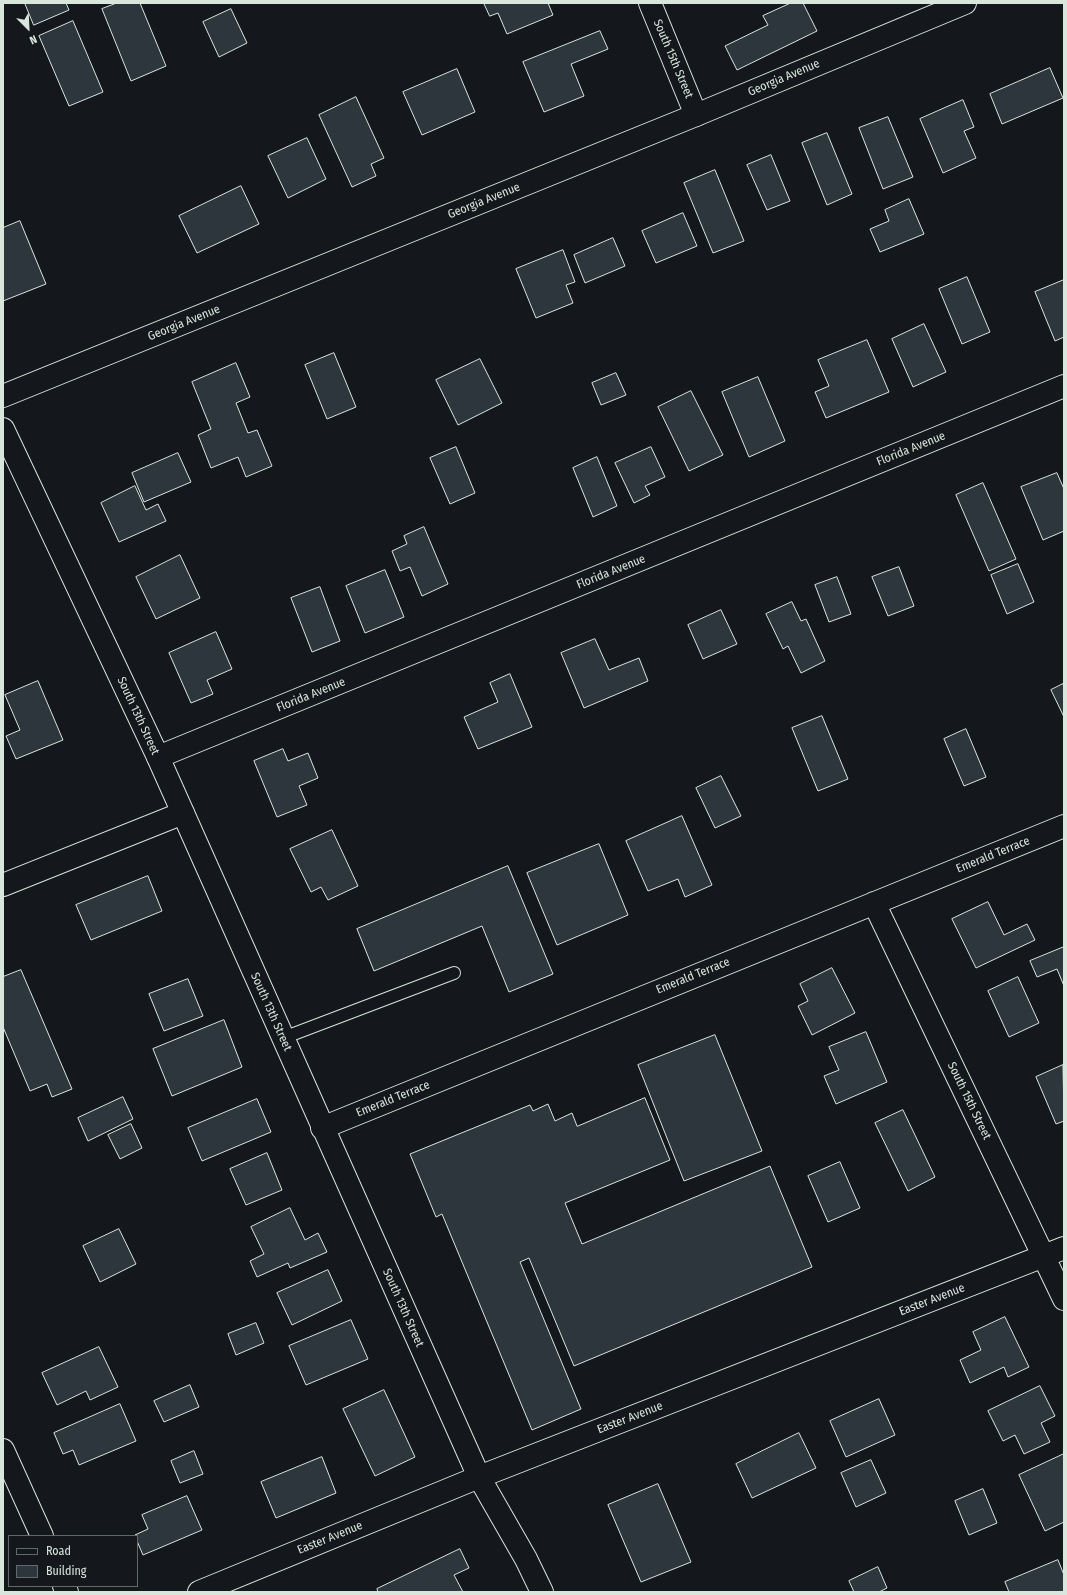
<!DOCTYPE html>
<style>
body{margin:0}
#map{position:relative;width:1067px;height:1595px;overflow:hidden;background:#14181c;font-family:"Fira Sans Condensed",sans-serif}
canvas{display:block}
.frame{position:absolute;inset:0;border:4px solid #d8e6dc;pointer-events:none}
.legend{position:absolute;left:8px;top:1535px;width:130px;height:52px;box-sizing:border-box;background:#14181c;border:1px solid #626a69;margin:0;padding:5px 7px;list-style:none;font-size:12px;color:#d8e6dc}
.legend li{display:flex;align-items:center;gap:8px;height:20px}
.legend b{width:20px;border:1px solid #626a69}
.north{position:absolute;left:8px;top:8px;width:40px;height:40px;-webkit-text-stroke:3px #14181c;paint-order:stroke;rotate:156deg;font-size:11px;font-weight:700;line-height:16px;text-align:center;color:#d8e6dc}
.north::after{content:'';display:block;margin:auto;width:14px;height:18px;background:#d8e6dc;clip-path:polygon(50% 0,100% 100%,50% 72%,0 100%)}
</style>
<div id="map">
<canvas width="1067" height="1595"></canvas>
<div class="frame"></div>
<ul class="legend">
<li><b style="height:5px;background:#14181c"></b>Road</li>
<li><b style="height:11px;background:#2c363c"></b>Building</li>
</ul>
<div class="north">N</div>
</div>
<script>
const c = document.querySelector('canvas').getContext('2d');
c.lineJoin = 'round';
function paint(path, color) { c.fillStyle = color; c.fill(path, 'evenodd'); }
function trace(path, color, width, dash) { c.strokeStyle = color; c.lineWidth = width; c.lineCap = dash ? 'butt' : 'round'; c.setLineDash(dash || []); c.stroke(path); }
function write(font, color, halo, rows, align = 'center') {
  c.font = font + ' "Fira Sans Condensed",sans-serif'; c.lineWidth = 3; c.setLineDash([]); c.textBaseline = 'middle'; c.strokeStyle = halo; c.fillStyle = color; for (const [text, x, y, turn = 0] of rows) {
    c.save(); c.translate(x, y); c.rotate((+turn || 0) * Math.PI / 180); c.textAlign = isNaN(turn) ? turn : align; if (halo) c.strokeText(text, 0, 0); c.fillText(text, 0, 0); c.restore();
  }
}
const building = new Path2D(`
 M25,3H66L69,10L34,25Z
 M117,3H140L166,66L131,81L102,9Z
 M484,3H548L553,15L507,34L498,13L490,16Z
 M791,3H803L817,31L737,70L725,46L768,25L763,16Z
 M231,9L247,43L219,57L203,22Z
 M73,21L103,92L69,106L39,36Z
 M600,31L608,49L571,64L584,96L544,112L523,62Z
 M1050,68L1063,98L1002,124L990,94Z
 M457,69L475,112L422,135L403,92Z
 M356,97L384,158L371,164L376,176L352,187L319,115Z
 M963,100L974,127L964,131L976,158L943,173L920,119Z
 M888,117L913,177L883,189L859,128Z
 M827,133L852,194L827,205L802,143Z
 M307,138L326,179L288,198L268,156Z
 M771,155L790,201L767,210L747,165Z
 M715,170L744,241L713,253L684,183Z
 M241,186L259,224L197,253L179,216Z
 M909,199L924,234L880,252L870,229L889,221L885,210Z
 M683,213L697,246L656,263L642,231Z
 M20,221L46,284L3,301V228Z
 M613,238L625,266L585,283L574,255Z
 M563,250L575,282L566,285L573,303L536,318L516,269Z
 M967,277L990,332L962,344L939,289Z
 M1064,280V337L1055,341L1035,292Z
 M924,324L946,372L913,387L892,339Z
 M867,340L889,392L826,418L815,392L829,386L818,360Z
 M334,353L356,407L327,419L305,365Z
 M480,359L502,403L458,425L436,380Z
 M236,363L250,397L236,403L248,433L257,430L272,466L246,477L238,457L211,468L198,435L211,429L192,382Z
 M616,373L626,395L601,405L592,383Z
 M758,377L785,441L749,457L722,392Z
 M691,391L723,455L689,471L658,407Z
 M456,447L475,493L450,504L430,458Z
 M651,447L665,477L645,486L650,495L634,503L615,463Z
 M178,453L191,482L144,502L132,473Z
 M597,457L617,506L593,517L573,468Z
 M1057,473L1064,489V531L1043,540L1021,487Z
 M983,483L1016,559L989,571L956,495Z
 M135,486L146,510L158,504L166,521L119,542L101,503Z
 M424,527L448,584L422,596L410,567L400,571L392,551L407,544L404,536Z
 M180,555L200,598L156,619L136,577Z
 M1018,564L1034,602L1007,614L991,575Z
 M899,567L914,606L888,616L872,577Z
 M385,570L404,617L365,633L346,586Z
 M837,577L851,614L829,622L815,585Z
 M320,587L340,641L312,652L291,598Z
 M792,602L801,621L806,619L825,661L801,673L788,646L783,649L766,614Z
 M721,610L737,644L703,659L688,625Z
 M216,632L232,669L207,680L213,694L191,703L169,653Z
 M595,639L609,670L639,658L648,681L584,708L561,653Z
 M510,674L532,727L478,749L464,717L498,702L490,683Z
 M38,681L63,740L16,759L6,736L20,730L5,695Z
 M1063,684L1064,687V717L1051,690Z
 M822,716L848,779L818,791L792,728Z
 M966,729L986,777L964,786L944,739Z
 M283,749L288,761L308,753L318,778L299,786L307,805L277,817L254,761Z
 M721,776L741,816L715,828L696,788Z
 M682,816L712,885L685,897L678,879L648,891L626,841Z
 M332,830L358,886L328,900L321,887L311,892L290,849Z
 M599,844L628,915L557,945L527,873Z
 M508,866L553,974L509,992L482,926L374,971L357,929Z
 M148,876L162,911L91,940L76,905Z
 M988,902L1004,935L1027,924L1035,940L976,968L952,919Z
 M1064,947V986L1057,969L1037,977L1030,961Z
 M832,968L855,1013L812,1035L798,1006L808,1001L800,984Z
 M21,970L72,1089L52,1097L47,1084L30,1091L3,1027V977Z
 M1018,977L1039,1023L1009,1037L988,991Z
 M188,979L203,1016L164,1031L149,994Z
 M224,1020L242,1067L172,1096L153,1049Z
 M866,1032L887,1082L836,1104L824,1076L839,1070L829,1047Z
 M715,1035L762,1151L684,1181L638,1065Z
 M1063,1065L1064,1121L1056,1124L1036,1077Z
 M123,1097L133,1119L88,1141L78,1118Z
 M645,1098L670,1160L565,1203L582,1244L770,1166L812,1267L574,1366L529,1258L520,1262L581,1409L532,1430L442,1214L436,1217L410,1154L530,1105L533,1111L548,1104L555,1121L572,1113L577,1126Z
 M257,1099L271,1132L202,1161L188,1128Z
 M903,1110L935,1177L908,1191L875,1123Z
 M131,1124L142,1148L120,1159L108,1135Z
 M267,1153L282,1190L246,1205L230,1169Z
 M840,1162L860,1208L828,1222L808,1176Z
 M290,1208L305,1240L318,1233L327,1252L290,1268L288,1263L257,1277L250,1261L264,1254L251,1227Z
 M119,1229L136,1264L100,1282L83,1246Z
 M328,1270L342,1301L292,1325L277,1293Z
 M1005,1317L1029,1367L1008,1377L1004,1367L970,1383L960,1360L981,1350L973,1332Z
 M351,1320L368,1359L306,1385L289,1346Z
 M256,1323L264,1343L236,1355L228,1334Z
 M99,1347L118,1387L90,1400L86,1391L57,1405L42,1373Z
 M190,1385L199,1407L164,1422L154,1401Z
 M1040,1386L1055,1416L1041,1423L1050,1442L1024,1454L1015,1435L1003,1441L988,1411Z
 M384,1390L415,1457L375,1476L343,1409Z
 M879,1399L895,1435L846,1457L830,1421Z
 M120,1404L136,1441L79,1465L73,1450L63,1454L54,1433Z
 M799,1433L816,1468L752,1498L736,1464Z
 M194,1451L203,1474L180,1483L171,1461Z
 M1064,1454V1522L1045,1531L1019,1475Z
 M322,1457L336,1493L276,1518L261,1482Z
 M871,1460L886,1493L856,1507L841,1473Z
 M658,1484L691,1562L641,1582L608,1505Z
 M983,1489L997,1523L969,1535L955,1501Z
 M187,1496L202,1530L143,1555L137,1541V1536L135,1535L148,1529L142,1515Z
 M460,1549L469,1568L454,1575L463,1592H378L377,1589Z
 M1058,1560L1064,1575V1592H1009L1005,1582Z
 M878,1567L887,1588L879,1592H854L849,1581Z`);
const lane = new Path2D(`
 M283,1038L454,973`);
const street = new Path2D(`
 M650,3L696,115
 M158,757L1064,386
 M3,885L183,813
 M874,903L1064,1299
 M322,1128L1064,826
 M3,1450L42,1536
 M64,1586L67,1592
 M199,1592L479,1477L1064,1248`);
const secondary = new Path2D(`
 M3,396L696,115L965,3
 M3,429L158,757L479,1477L526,1559L542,1592`);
const streetNames = [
 ["South 15th Street",673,59,67],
 ["Georgia Avenue",784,78,-23],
 ["Georgia Avenue",484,201,-22],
 ["Georgia Avenue",184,323,-22],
 ["Florida Avenue",911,449,-22],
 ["Florida Avenue",611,572,-22],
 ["Florida Avenue",311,695,-22],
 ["South 13th Street",138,716,65],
 ["Emerald Terrace",993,855,-22],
 ["Emerald Terrace",693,976,-22],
 ["South 13th Street",271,1012,66],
 ["Emerald Terrace",393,1099,-22],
 ["South 15th Street",969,1101,64],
 ["Easter Avenue",932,1300,-21],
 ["South 13th Street",403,1308,66],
 ["Easter Avenue",630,1418,-21],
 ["Easter Avenue",330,1538,-22]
];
paint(building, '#2c363c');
trace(building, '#d8e6dc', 1);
trace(lane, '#d8e6dc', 14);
trace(street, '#d8e6dc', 24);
trace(secondary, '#d8e6dc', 24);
trace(lane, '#14181c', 12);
trace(street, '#14181c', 22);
trace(secondary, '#14181c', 22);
write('12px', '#d8e6dc', '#14181c', streetNames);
</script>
